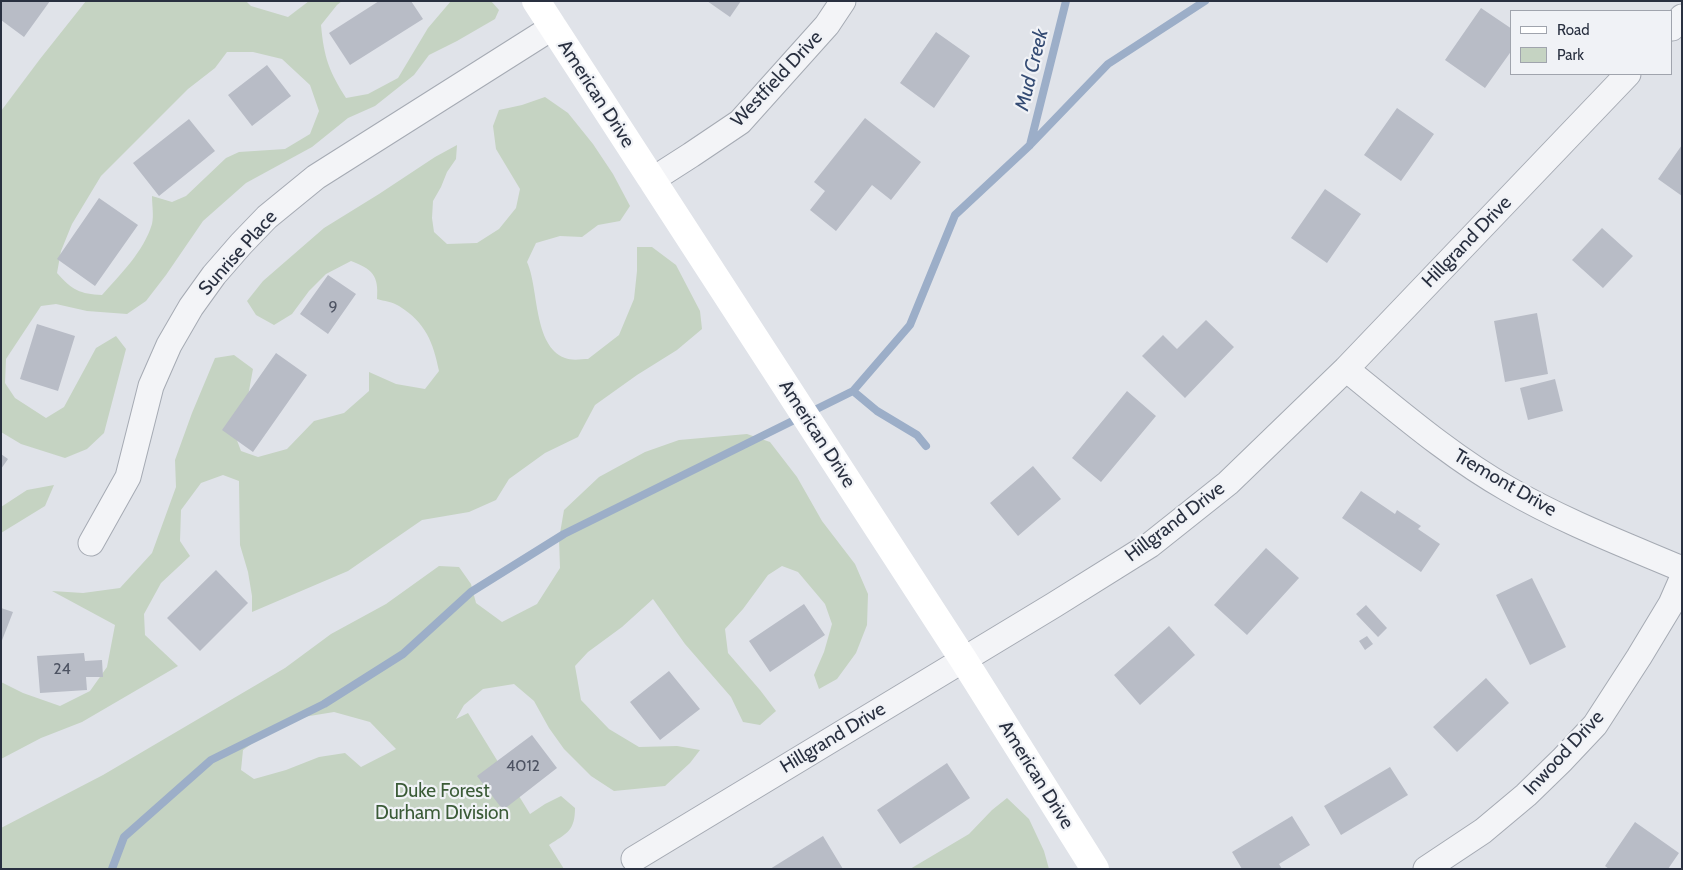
<!DOCTYPE html>
<style>
body{margin:0}
#map{position:relative;width:1683px;height:870px;overflow:hidden;background:#e0e3e9;font-family:Cabin,sans-serif}
canvas{display:block}
.frame{position:absolute;inset:0;border:2px solid #293040;pointer-events:none}
.legend{position:absolute;left:1510px;top:10px;width:162px;height:65px;box-sizing:border-box;background:#f0f2f6;border:1px solid #a0a4ad;margin:0;padding:6px 9px;list-style:none;font-size:15px;color:#293040}
.legend li{display:flex;align-items:center;gap:10px;height:25px}
.legend b{width:25px;border:1px solid #a0a4ad}
</style>
<div id="map">
<canvas width="1683" height="870"></canvas>
<div class="frame"></div>
<ul class="legend">
<li><b style="height:6px;background:#fff"></b>Road</li>
<li><b style="height:14px;background:#c5d3c2"></b>Park</li>
</ul>
</div>
<script>
const c = document.querySelector('canvas').getContext('2d');
c.lineJoin = 'round';
function paint(path, color) { c.fillStyle = color; c.fill(path, 'evenodd'); }
function trace(path, color, width, dash) { c.strokeStyle = color; c.lineWidth = width; c.lineCap = dash ? 'butt' : 'round'; c.setLineDash(dash || []); c.stroke(path); }
function write(font, color, halo, rows, align = 'center') {
  c.font = font + ' Cabin,sans-serif'; c.lineWidth = 4.5; c.setLineDash([]); c.textBaseline = 'middle'; c.strokeStyle = halo; c.fillStyle = color; for (const [text, x, y, turn = 0] of rows) {
    c.save(); c.translate(x, y); c.rotate((+turn || 0) * Math.PI / 180); c.textAlign = isNaN(turn) ? turn : align; if (halo) c.strokeText(text, 0, 0); c.fillText(text, 0, 0); c.restore();
  }
}
const green = new Path2D(`
 M86,1H246L251,6L288,17L309,1H342L337,5L321,25C324,58 329,71 346,98L368,94L398,78L428,28L451,1H491L499,10L495,19L457,41L429,55L414,75L375,106L348,118L312,147L246,183L203,221L166,275L146,301L127,314L87,311L56,304L41,306L6,359L5,383L15,398L46,418L64,407L96,348L116,336L126,349L104,433L87,449L65,458L21,444L1,432V111L40,59ZM227,52H253L282,59L310,85L319,111L310,134L285,149L239,152L226,158L186,196L172,202L152,196C152,205 154,216 152,224C144,251 120,275 102,295C80,294 72,290 57,273L61,251L72,224L101,176L188,89L215,68Z
 M545,97L568,113L593,144L613,174L630,206L620,221L598,225L582,237L560,236L536,243L527,262C539,288 533,346 565,358C572,361 582,359 588,359L619,335L634,299L637,271V247H652L676,265L700,311L702,329L677,350L637,375L595,405L578,437L545,453L509,479L496,500L469,512L422,520L348,571L252,612V596L248,572L240,545L239,481L223,475L201,483L181,510L180,541L190,556L161,583L144,614L145,635L178,666L82,722L41,738L1,759V682L23,693L60,706L90,691L107,667L115,625L52,591L83,593L120,588L152,553L176,487L175,460L192,413L215,358L234,355L253,369L248,396L235,435L241,451L258,457L287,449L314,421L344,413L369,391V372L396,384L425,389L439,371C433,342 426,323 399,306C393,302 384,301 377,299C379,275 372,269 351,261L326,274L309,291L292,314L274,325L256,315L247,301L263,281L324,228L379,194L435,157L457,145L456,159L447,172L441,187L433,201L432,218L434,232L447,244L477,243L499,229L516,208L520,189L496,149L493,126L499,110L522,105Z
 M747,434L770,442L797,477L822,521L855,564L868,594L867,625L856,653L837,679L819,689L814,675L824,652L832,624L825,604L798,572L782,566L768,575L743,609L725,629L728,653L760,690L776,711L760,725L743,722L731,697L685,644L653,599L622,627L588,652L575,666L581,700L609,729L639,747L677,746L700,750L690,763L665,786L614,791L591,776L564,749L549,728L534,701L514,684L483,689L464,705L456,719L468,713L530,814L545,804L561,796L575,808C575,831 567,833 549,845L564,869H1V828L103,775L285,668L331,634L386,604L439,566L459,567L471,584L476,603L502,622L537,604L560,568L559,539L564,510L599,477L645,452L679,440ZM334,712L370,722L396,749L361,767L345,753L319,757L286,770L254,779L241,770L243,750L285,720Z
 M54,485L45,506L1,533V507L27,490Z
 M1007,798L1029,819L1044,851L1049,869H910L969,834L992,810Z`);
const stream = new Path2D(`
 M1030,145L1066,1
 M853,391L877,411L917,435L926,446
 M112,869L124,837L211,760L324,704L403,654L471,592L564,534L853,391L910,325L955,215L1029,146L1108,64L1205,1`);
const building = new Path2D(`
 M1,1H50L24,37L1,20Z
 M379,1H411L423,19L350,65L329,33Z
 M707,1H741L730,17Z
 M1481,8L1512,29V50L1485,88L1445,60Z
 M936,32L970,56L934,108L900,83Z
 M267,65L291,96L252,126L228,95Z
 M1397,108L1434,134L1401,181L1364,155Z
 M865,118L921,162L891,200L872,185L836,231L810,210L825,191L814,182Z
 M189,119L215,151L159,196L133,163Z
 M1682,145V196L1658,179Z
 M1325,189L1361,214L1327,263L1291,238Z
 M99,198L138,225L95,286L57,259Z
 M1602,228L1633,256L1603,288L1572,260Z
 M328,275L356,294L328,334L300,314Z
 M1537,313L1548,374L1505,382L1494,321Z
 M1206,320L1234,347L1185,398L1142,356L1163,335L1177,349Z
 M37,324L75,336L58,391L20,379Z
 M276,353L307,375L253,452L222,430Z
 M1555,379L1563,411L1528,420L1520,388Z
 M1127,391L1156,416L1101,482L1072,458Z
 M1,454L8,459L1,469Z
 M1033,466L1061,499L1018,536L990,503Z
 M1361,491L1395,514L1397,510L1421,526L1418,529L1440,544L1421,572L1342,518Z
 M1266,548L1299,578L1247,635L1214,605Z
 M216,570L248,603L200,651L167,618Z
 M1532,578L1566,647L1530,665L1496,595Z
 M804,604L825,635L770,672L749,641Z
 M1366,605L1387,628L1378,637L1356,614Z
 M1,608L13,612L1,643Z
 M1169,626L1195,655L1140,705L1114,675Z
 M1367,636L1373,644L1365,650L1359,641Z
 M84,653L85,661L102,660L103,677H86L87,690L40,693L37,656Z
 M669,671L700,709L660,740L630,702Z
 M1486,678L1509,703L1457,752L1433,727Z
 M532,735L557,768L503,810L477,776Z
 M947,763L970,798L900,844L877,810Z
 M1390,767L1408,795L1341,835L1324,806Z
 M1292,816L1310,845L1279,864L1282,869H1242L1232,852Z
 M1635,822L1679,853L1668,869H1609L1605,866Z
 M823,836L843,869H770Z`);
const street = new Path2D(`
 M1672,28L1682,17
 M652,180L691,155L740,122L827,25L843,1
 M1346,369C1397,410 1451,457 1508,489C1563,521 1623,544 1682,569
 M91,543L128,477L151,386L169,345L191,307L214,275L241,244L267,217L316,177L553,27
 M634,859L1054,605L1150,545L1228,483L1346,369L1628,74
 M1426,869L1483,831L1526,795L1562,760L1595,725L1639,657L1671,604L1682,579`);
const secondary = new Path2D(`
 M536,1L963,659L1095,869`);
const numberNames = [
 ["9",333,307],
 ["24",62,669],
 ["4012",523,766]
];
const streetNames = [
 ["Westfield Drive",777,79,-47],
 ["American Drive",596,94,57],
 ["Hillgrand Drive",1467,242,-46],
 ["Sunrise Place",238,253,-48],
 ["American Drive",817,434,57],
 ["Tremont Drive",1505,483,30],
 ["Hillgrand Drive",1175,522,-37],
 ["Hillgrand Drive",833,738,-31],
 ["Inwood Drive",1564,753,-47],
 ["American Drive",1036,775,58]
];
const parkNames = [
 ["Duke Forest",442,791],
 ["Durham Division",442,813]
];
const waterNames = [
 ["Mud Creek",1032,70,-76]
];
paint(green, '#c5d3c2');
trace(stream, '#9caec8', 8);
paint(building, '#b8bcc6');
trace(street, '#a5aab3', 27);
trace(street, '#f3f4f7', 25);
trace(secondary, '#fff', 28);
write('16px', '#4d5362', null, numberNames);
write('19px', '#293040', '#f0f2f6', streetNames);
write('19px', '#3b5b37', '#f0f2f6', parkNames);
write('italic 20px', '#344b73', '#f0f2f6', waterNames);
</script>
